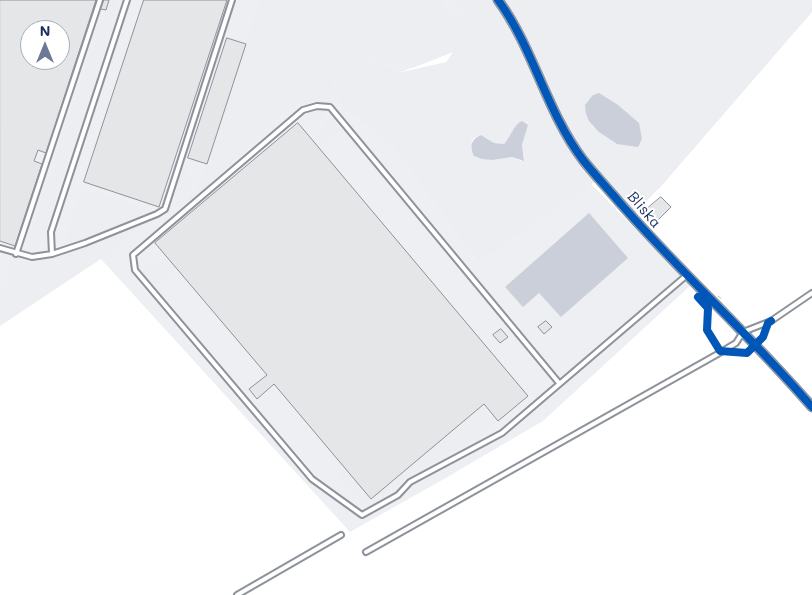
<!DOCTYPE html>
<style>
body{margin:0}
#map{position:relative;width:812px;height:595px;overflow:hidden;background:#fff;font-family:Mali,sans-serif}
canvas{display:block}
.north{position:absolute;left:20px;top:20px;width:50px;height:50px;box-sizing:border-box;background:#fff;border:1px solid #a4acbf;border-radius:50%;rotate:0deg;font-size:14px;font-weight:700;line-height:20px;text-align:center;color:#1b2f5e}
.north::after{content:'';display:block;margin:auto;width:18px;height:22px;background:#6b7896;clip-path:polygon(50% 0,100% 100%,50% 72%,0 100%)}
</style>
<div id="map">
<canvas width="812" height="595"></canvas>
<div class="north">N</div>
</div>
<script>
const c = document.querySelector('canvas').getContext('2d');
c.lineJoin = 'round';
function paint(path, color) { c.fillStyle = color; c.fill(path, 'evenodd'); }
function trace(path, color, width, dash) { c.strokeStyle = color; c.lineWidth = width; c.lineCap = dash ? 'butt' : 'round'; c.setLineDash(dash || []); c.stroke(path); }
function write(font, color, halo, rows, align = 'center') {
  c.font = font + ' Mali,sans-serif'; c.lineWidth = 4; c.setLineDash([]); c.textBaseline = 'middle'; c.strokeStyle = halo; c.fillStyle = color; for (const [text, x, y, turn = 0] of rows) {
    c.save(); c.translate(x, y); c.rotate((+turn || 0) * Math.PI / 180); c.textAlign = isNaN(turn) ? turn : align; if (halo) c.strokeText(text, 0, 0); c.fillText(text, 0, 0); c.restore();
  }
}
const built = new Path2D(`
 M0,0H497L489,37L339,97L346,110L393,148L478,264L591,184L691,285L543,421L444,479L350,532L101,259L0,326ZM30,30H60V60H30Z`);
const green = new Path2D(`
 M109,0H119L39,246L31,252L26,250Z
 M260,0H439L455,19L463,16L476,20L456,0H812V12L664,183L634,214L574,141L541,77L522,29L515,30C537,82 556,139 596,181L478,264L393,148L346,110L335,94L336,98C313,101 295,105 276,117L202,191L145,225L100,259L0,325V308L9,292L22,261L33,264L34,262L42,263L53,259L145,223L197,191ZM453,52L446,62L402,72L360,57L362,55L413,68ZM347,65L334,90L332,83L342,68ZM586,114L617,144C605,136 593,128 586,114ZM528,125L522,145L524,158L521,161L512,157L493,160L471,142L474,138L481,135L494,143L504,144L509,139L515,127Z
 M320,110L326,112L318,121L314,117L302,128L298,123L308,114Z
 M332,118L337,122L339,129L319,149L312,140L325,130L322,126Z
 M182,165L192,184L191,187L173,198L172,197Z
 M81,190L91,193L92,191L144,209L146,212L145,215L71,244L65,240L67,235Z
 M167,257L176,268L158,284L151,283L143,274V270L151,264L155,268Z
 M15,259L19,260L0,302V286L5,288L12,268L5,266L7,260L14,261Z
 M482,406L496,422L482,434L405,478L399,485L389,491L386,487Z
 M347,470L364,491L360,495L341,482L338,486L337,479Z
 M384,488L387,492C378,497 370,504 359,500L366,492Z`);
const water = new Path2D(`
 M599,93L618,105L639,123L642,139L638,147L617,144L599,132L589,121L586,114L585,105L593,95Z
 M522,121L528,125L522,145L524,161L512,157L493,160L482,159L474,156C470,146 470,140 481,135L494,143L504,144C511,137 513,125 522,121Z
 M589,213L628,258L561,317L539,293L523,307L505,287Z`);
const building = new Path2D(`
 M0,0H96L46,153L38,150L34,161L42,164L15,246L0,241ZM30,30H60V60H30Z
 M104,0H109L106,10L101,9Z
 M144,0H227L159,207L84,182Z
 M227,38L246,44L207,164L188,158Z
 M298,123L528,396L498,421L484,404L371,499L274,384L257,399L249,389L267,375L155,243Z
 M661,197L671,207L653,225L642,213Z
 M546,321L552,327L544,334L538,327Z
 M501,329L508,337L500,343L493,335Z`);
const path = new Path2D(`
 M718,296L723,300L722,301
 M712,310C699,324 706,334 715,348
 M763,342L769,327
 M729,354L744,356L752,353`);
const service = new Path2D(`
 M0,248L32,257L52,254L85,243L157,214L165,209L232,0
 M16,254L100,0
 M52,254L51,232L127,0
 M559,383L330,107L317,106L303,110L133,255L135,270L312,479L362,515L398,495L410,482L502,433L687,275
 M366,552L716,355L736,343L743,332L771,321L812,293
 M237,595L341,535`);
const minor = new Path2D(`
 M498,0C534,49 546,111 583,160C595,175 608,189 620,203C681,273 751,336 812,407`);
const cycleway = new Path2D(`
 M498,0C534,49 546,111 583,160C595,175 608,189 620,203C681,273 751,336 812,407
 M698,297L708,308L707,330L720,351L747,353L763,337L768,323L771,321`);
const streetNames = [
 ["Bliska",644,210,49]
];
paint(built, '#edeff3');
paint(green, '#edeef2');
paint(water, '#cbcfda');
paint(building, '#e5e6e8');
trace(building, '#8e929a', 1);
trace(service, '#8e929a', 8);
trace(minor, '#8e929a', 11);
trace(path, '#b9bcc1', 1, [4, 4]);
trace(service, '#fff', 4);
trace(minor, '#fff', 8);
trace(cycleway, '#0057b8', 8);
write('15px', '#1b2f5e', '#fff', streetNames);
</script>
